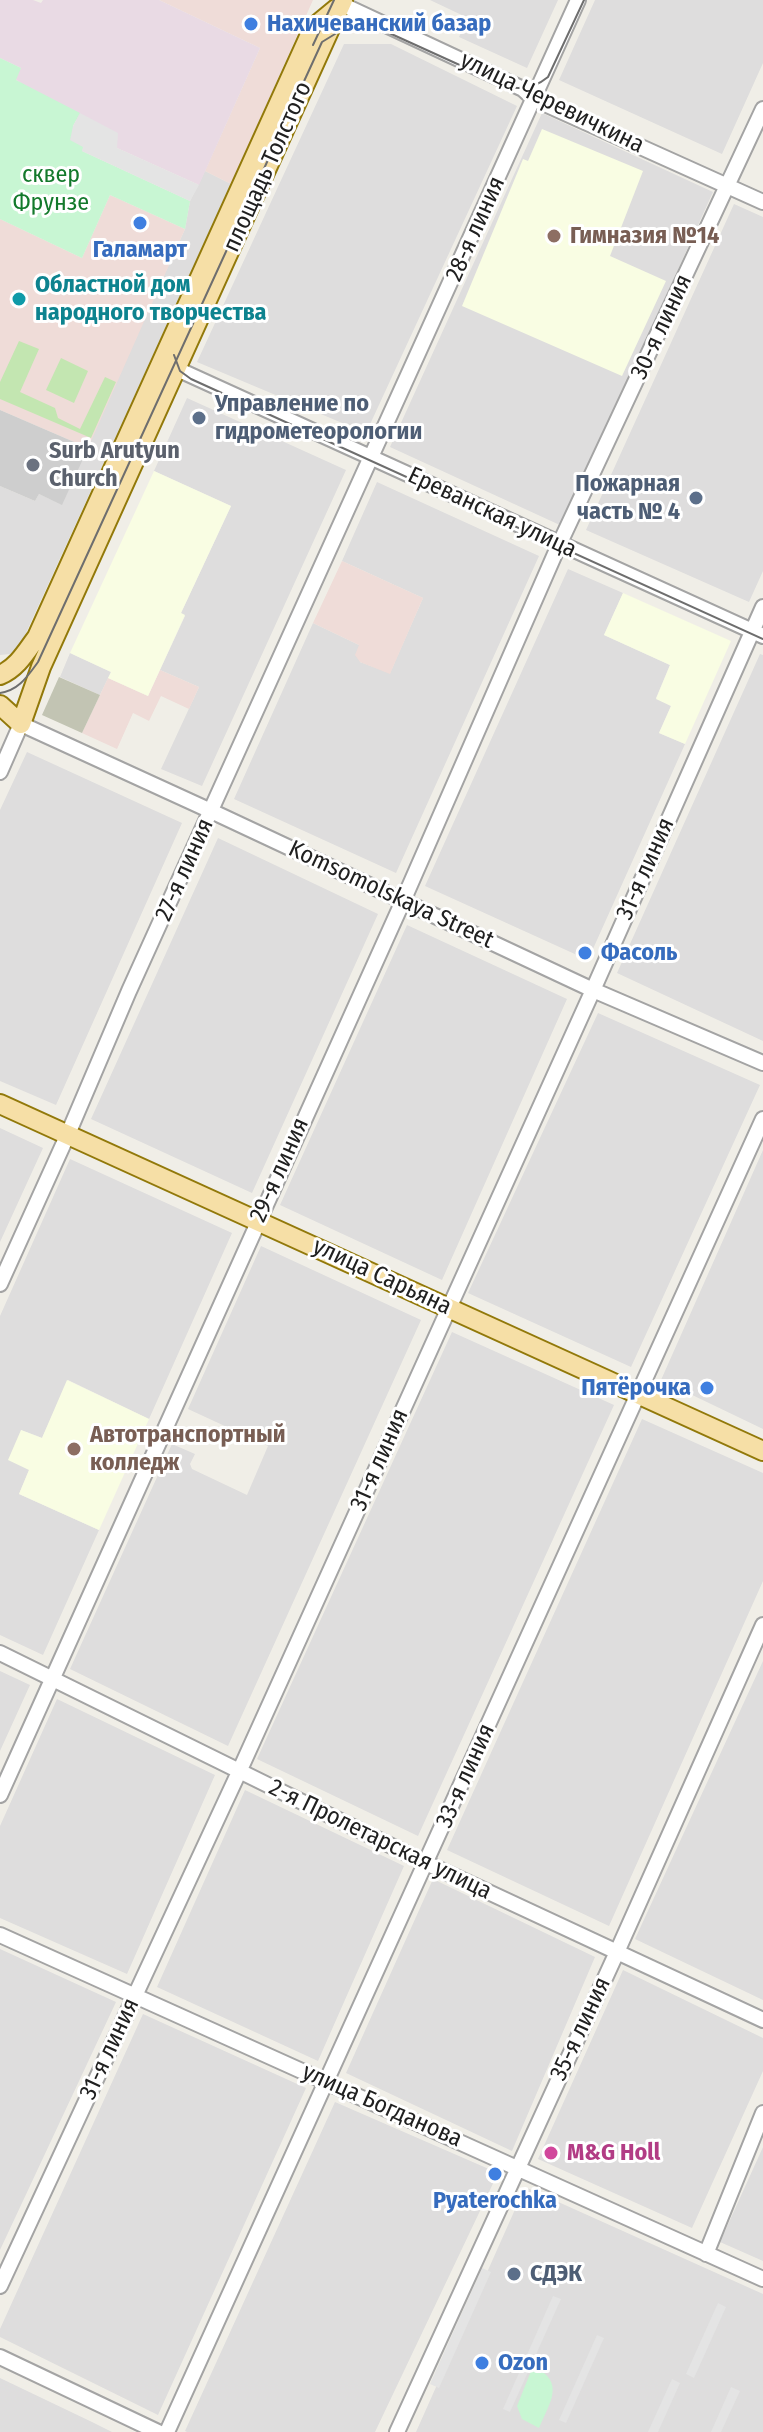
<!DOCTYPE html>
<meta charset="utf-8">
<style>
body{margin:0}
canvas{display:block;background:#f0eee7}
</style>
<canvas width="763" height="2432"></canvas>
<script>
const c = document.querySelector('canvas').getContext('2d');
c.lineJoin = 'round';
function paint(path, color) { c.fillStyle = color; c.fill(path, 'evenodd'); }
function trace(path, color, width, dash) { c.strokeStyle = color; c.lineWidth = width; c.lineCap = dash ? 'butt' : 'round'; c.setLineDash(dash || []); c.stroke(path); }
function write(font, color, halo, rows, align = 'center') {
  c.font = font + ' "Fira Sans Condensed",sans-serif'; c.lineWidth = 6; c.setLineDash([]); c.textBaseline = 'middle'; c.strokeStyle = halo; c.fillStyle = color; for (const [text, x, y, turn = 0] of rows) {
    c.save(); c.translate(x, y); c.rotate((+turn || 0) * Math.PI / 180); c.textAlign = isNaN(turn) ? turn : align; if (halo) c.strokeText(text, 0, 0); c.fillText(text, 0, 0); c.restore();
  }
}
const residential = new Path2D(`
 M430,0H558L527,68L459,37L468,18Z
 M595,0H763V63L722,154L559,80Z
 M344,44H391L517,106L366,433L197,362Z
 M542,113L713,192L562,526L390,447Z
 M205,171L231,184L20,646L10,654L0,655V486L35,501L39,494L61,504L185,229L190,201Z
 M734,204L763,217V571L749,602L586,530Z
 M187,398L346,470L202,786L161,769L199,687L160,670L185,616L181,613L231,506L154,471Z
 M377,482L539,556L396,873L234,799L313,623L359,645L360,662L390,673L423,598L342,561Z
 M568,569L623,593L604,635L670,665L656,698L671,706L659,733L685,744L588,960L425,886Z
 M70,653L111,672L100,695L60,677Z
 M760,654L763,655V1041L617,973Z
 M27,752L182,823L56,1105L0,1081V810Z
 M218,838L378,914L252,1193L91,1119Z
 M407,925L567,999L442,1280L280,1205Z
 M598,1013L760,1085L631,1367L468,1293Z
 M0,1128L43,1148L0,1242Z
 M763,1150V1429L661,1380Z
 M70,1159L232,1233L149,1419L68,1380L42,1438L21,1430L29,1470L19,1494L99,1530L43,1655L0,1635V1316Z
 M261,1246L421,1320L228,1746L70,1669L172,1444L195,1454L190,1464L192,1469L247,1495L268,1446L188,1409Z
 M452,1332L614,1405L418,1836L257,1759Z
 M642,1419L763,1473V1581L609,1926L447,1850Z
 M763,1661V2000L635,1939Z
 M0,1671L30,1685L0,1751Z
 M57,1699L215,1775L127,1974L0,1918V1826Z
 M245,1790L404,1866L318,2061L157,1987Z
 M433,1879L595,1957L512,2151L346,2073Z
 M0,1949L116,2002L0,2250Z
 M623,1970L763,2038V2071L692,2228L538,2159Z
 M143,2014L306,2088L158,2415L0,2337V2329Z
 M335,2102L498,2173L375,2432H187L185,2431Z
 M763,2147V2261L720,2242Z
 M525,2187L763,2294V2432H416Z
 M0,2378L92,2422L112,2432H0Z`);
const commercial = new Path2D(`
 M159,0H313L231,184L205,171L260,48Z
 M110,195L185,229L88,448L0,410V219L82,258Z
 M342,561L423,598L390,674L360,662L355,655L359,645L313,623Z
 M160,670L199,687L189,709L161,696L149,721L133,713L117,749L82,733L108,678L148,696Z`);
const industrial = new Path2D(`
 M0,0H33L41,3L43,0H159L260,48L199,185L117,148L15,79L21,68L0,58Z`);
const education = new Path2D(`
 M542,129L643,171L610,256L666,281L622,376L462,306L523,159L528,161Z
 M154,471L231,506L181,613L185,615L148,696L108,678L111,672L70,653Z
 M623,593L731,641L685,744L659,733L671,706L656,699L670,665L604,635Z
 M67,1380L149,1419L99,1530L19,1494L29,1470L8,1460L21,1430L42,1438Z`);
const religious = new Path2D(`
 M0,410L88,448L62,505L39,494L35,501L0,486Z`);
const construction = new Path2D(`
 M59,677L100,695L82,733L42,715Z`);
const grass = new Path2D(`
 M19,341L39,349L20,392L55,408L58,418L80,429L105,377L116,382L91,438L0,399V382Z
 M61,358L88,371L74,403L46,390Z`);
const park = new Path2D(`
 M0,58L21,68L16,80L80,113L73,126L84,147L82,151L190,201L185,229L110,195L82,258L0,219Z
 M533,2366C566,2382 550,2402 539,2428L522,2419L517,2406Z`);
const parking = new Path2D(`
 M80,113L118,133L117,148L199,185L190,201L82,151L83,147L70,140L73,126Z
 M482,2268L491,2272L439,2388L430,2384Z
 M553,2296L561,2299L510,2412L503,2409Z
 M718,2303L726,2307L694,2378L686,2374Z
 M597,2335L604,2338L566,2423L559,2420Z
 M672,2379L680,2383L658,2432H648Z
 M731,2387L740,2391L721,2432H711Z`);
const minor = new Path2D(`
 M341,4L523,89L534,99L763,202
 M177,369L763,636
 M0,772L21,724L211,811L593,990L763,1063
 M0,1284L68,1134L129,991L578,0
 M0,1653L426,1863L763,2020
 M0,1795L403,901L558,547L763,109
 M0,1935L763,2279
 M706,2254L763,2113
 M0,2286L239,1772L593,990L763,607
 M0,2357L158,2432
 M167,2432L763,1119
 M397,2432L617,1952L763,1625`);
const major = new Path2D(`
 M0,675C17,668 26,652 37,637L313,28L336,9
 M0,705L21,724
 M21,724L41,667L343,0
 M0,1104L763,1451`);
const tram = new Path2D(`
 M313,45L334,0
 M174,355L180,371L191,379L763,639
 M0,693C19,690 27,677 38,662L322,42L348,26L376,27L508,87C523,90 536,87 548,77L584,0`);
const markers = [
 [251,24,8,"#3f7fe0"],
 [140,223,8,"#3f7fe0"],
 [554,236,8,"#8d6e63"],
 [19,299,8,"#0f9aa8"],
 [199,418,8,"#5c6f8a"],
 [33,465,8,"#6b7280"],
 [696,498,8,"#5c6f8a"],
 [585,953,8,"#3f7fe0"],
 [707,1388,8,"#3f7fe0"],
 [74,1449,8,"#8d6e63"],
 [551,2153,8,"#d1479c"],
 [495,2174,8,"#3f7fe0"],
 [514,2274,8,"#5c6f8a"],
 [482,2363,8,"#3f7fe0"]
];
const shopNames = [
 ["Нахичеванский базар",267,24],
 ["Галамарт",140,250,"center"],
 ["Фасоль",601,953],
 ["Пятёрочка",691,1388,"right"],
 ["Pyaterochka",495,2201,"center"],
 ["Ozon",498,2363]
];
const streetNames = [
 ["улица Черевичкина",552,103,26],
 ["площадь Толстого",268,167,-66],
 ["28-я линия",476,229,-66],
 ["30-я линия",662,327,-65],
 ["Ереванская улица",492,513,25],
 ["31-я линия",646,869,-66],
 ["27-я линия",185,870,-66],
 ["Komsomolskaya Street",391,895,25],
 ["29-я линия",280,1170,-66],
 ["улица Сарьяна",382,1277,25],
 ["31-я линия",380,1460,-66],
 ["33-я линия",466,1776,-66],
 ["2-я Пролетарская улица",380,1840,26],
 ["35-я линия",581,2029,-65],
 ["31-я линия",110,2049,-65],
 ["улица Богданова",382,2106,24]
];
const parkNames = [
 ["сквер",51,175],
 ["Фрунзе",51,203]
];
const educationNames = [
 ["Гимназия №14",570,236],
 ["Автотранспортный",90,1435],
 ["колледж",90,1463]
];
const cultureNames = [
 ["Областной дом",35,285],
 ["народного творчества",35,313]
];
const serviceNames = [
 ["Управление по",215,404],
 ["гидрометеорологии",215,432],
 ["Пожарная",680,484,"right"],
 ["часть № 4",680,512,"right"],
 ["СДЭК",530,2274]
];
const worshipNames = [
 ["Surb Arutyun",49,451],
 ["Church",49,479]
];
const hotelNames = [
 ["M&G Holl",567,2153]
];
paint(residential, '#dedddd');
paint(commercial, '#efdcd8');
paint(industrial, '#e9dae4');
paint(education, '#f9fde3');
paint(religious, '#cecece');
paint(construction, '#c2c4b3');
paint(grass, '#c3e6b1');
paint(park, '#c8f6d3');
paint(parking, '#e4e4e4');
trace(minor, '#a4a4a4', 18);
trace(major, '#92790a', 22);
trace(minor, '#fff', 14);
trace(major, '#f6dfa6', 18);
trace(tram, '#6e6e6e', 2);
for (const [x, y, r, color] of markers) { const dot = new Path2D(); dot.arc(x, y, r, 0, 2 * Math.PI); c.fillStyle = color; c.fill(dot); trace(dot, '#fff', 3); }
write('bold 24px', '#366cbe', '#fff', shopNames, 'left');
write('24px', '#202020', '#fff', streetNames);
write('24px', '#13792b', '#fff', parkNames);
write('bold 24px', '#785e54', '#fff', educationNames, 'left');
write('bold 24px', '#0d838f', '#fff', cultureNames, 'left');
write('bold 24px', '#4e5e75', '#fff', serviceNames, 'left');
write('bold 24px', '#5b616d', '#fff', worshipNames, 'left');
write('bold 24px', '#b23c85', '#fff', hotelNames, 'left');
</script>
